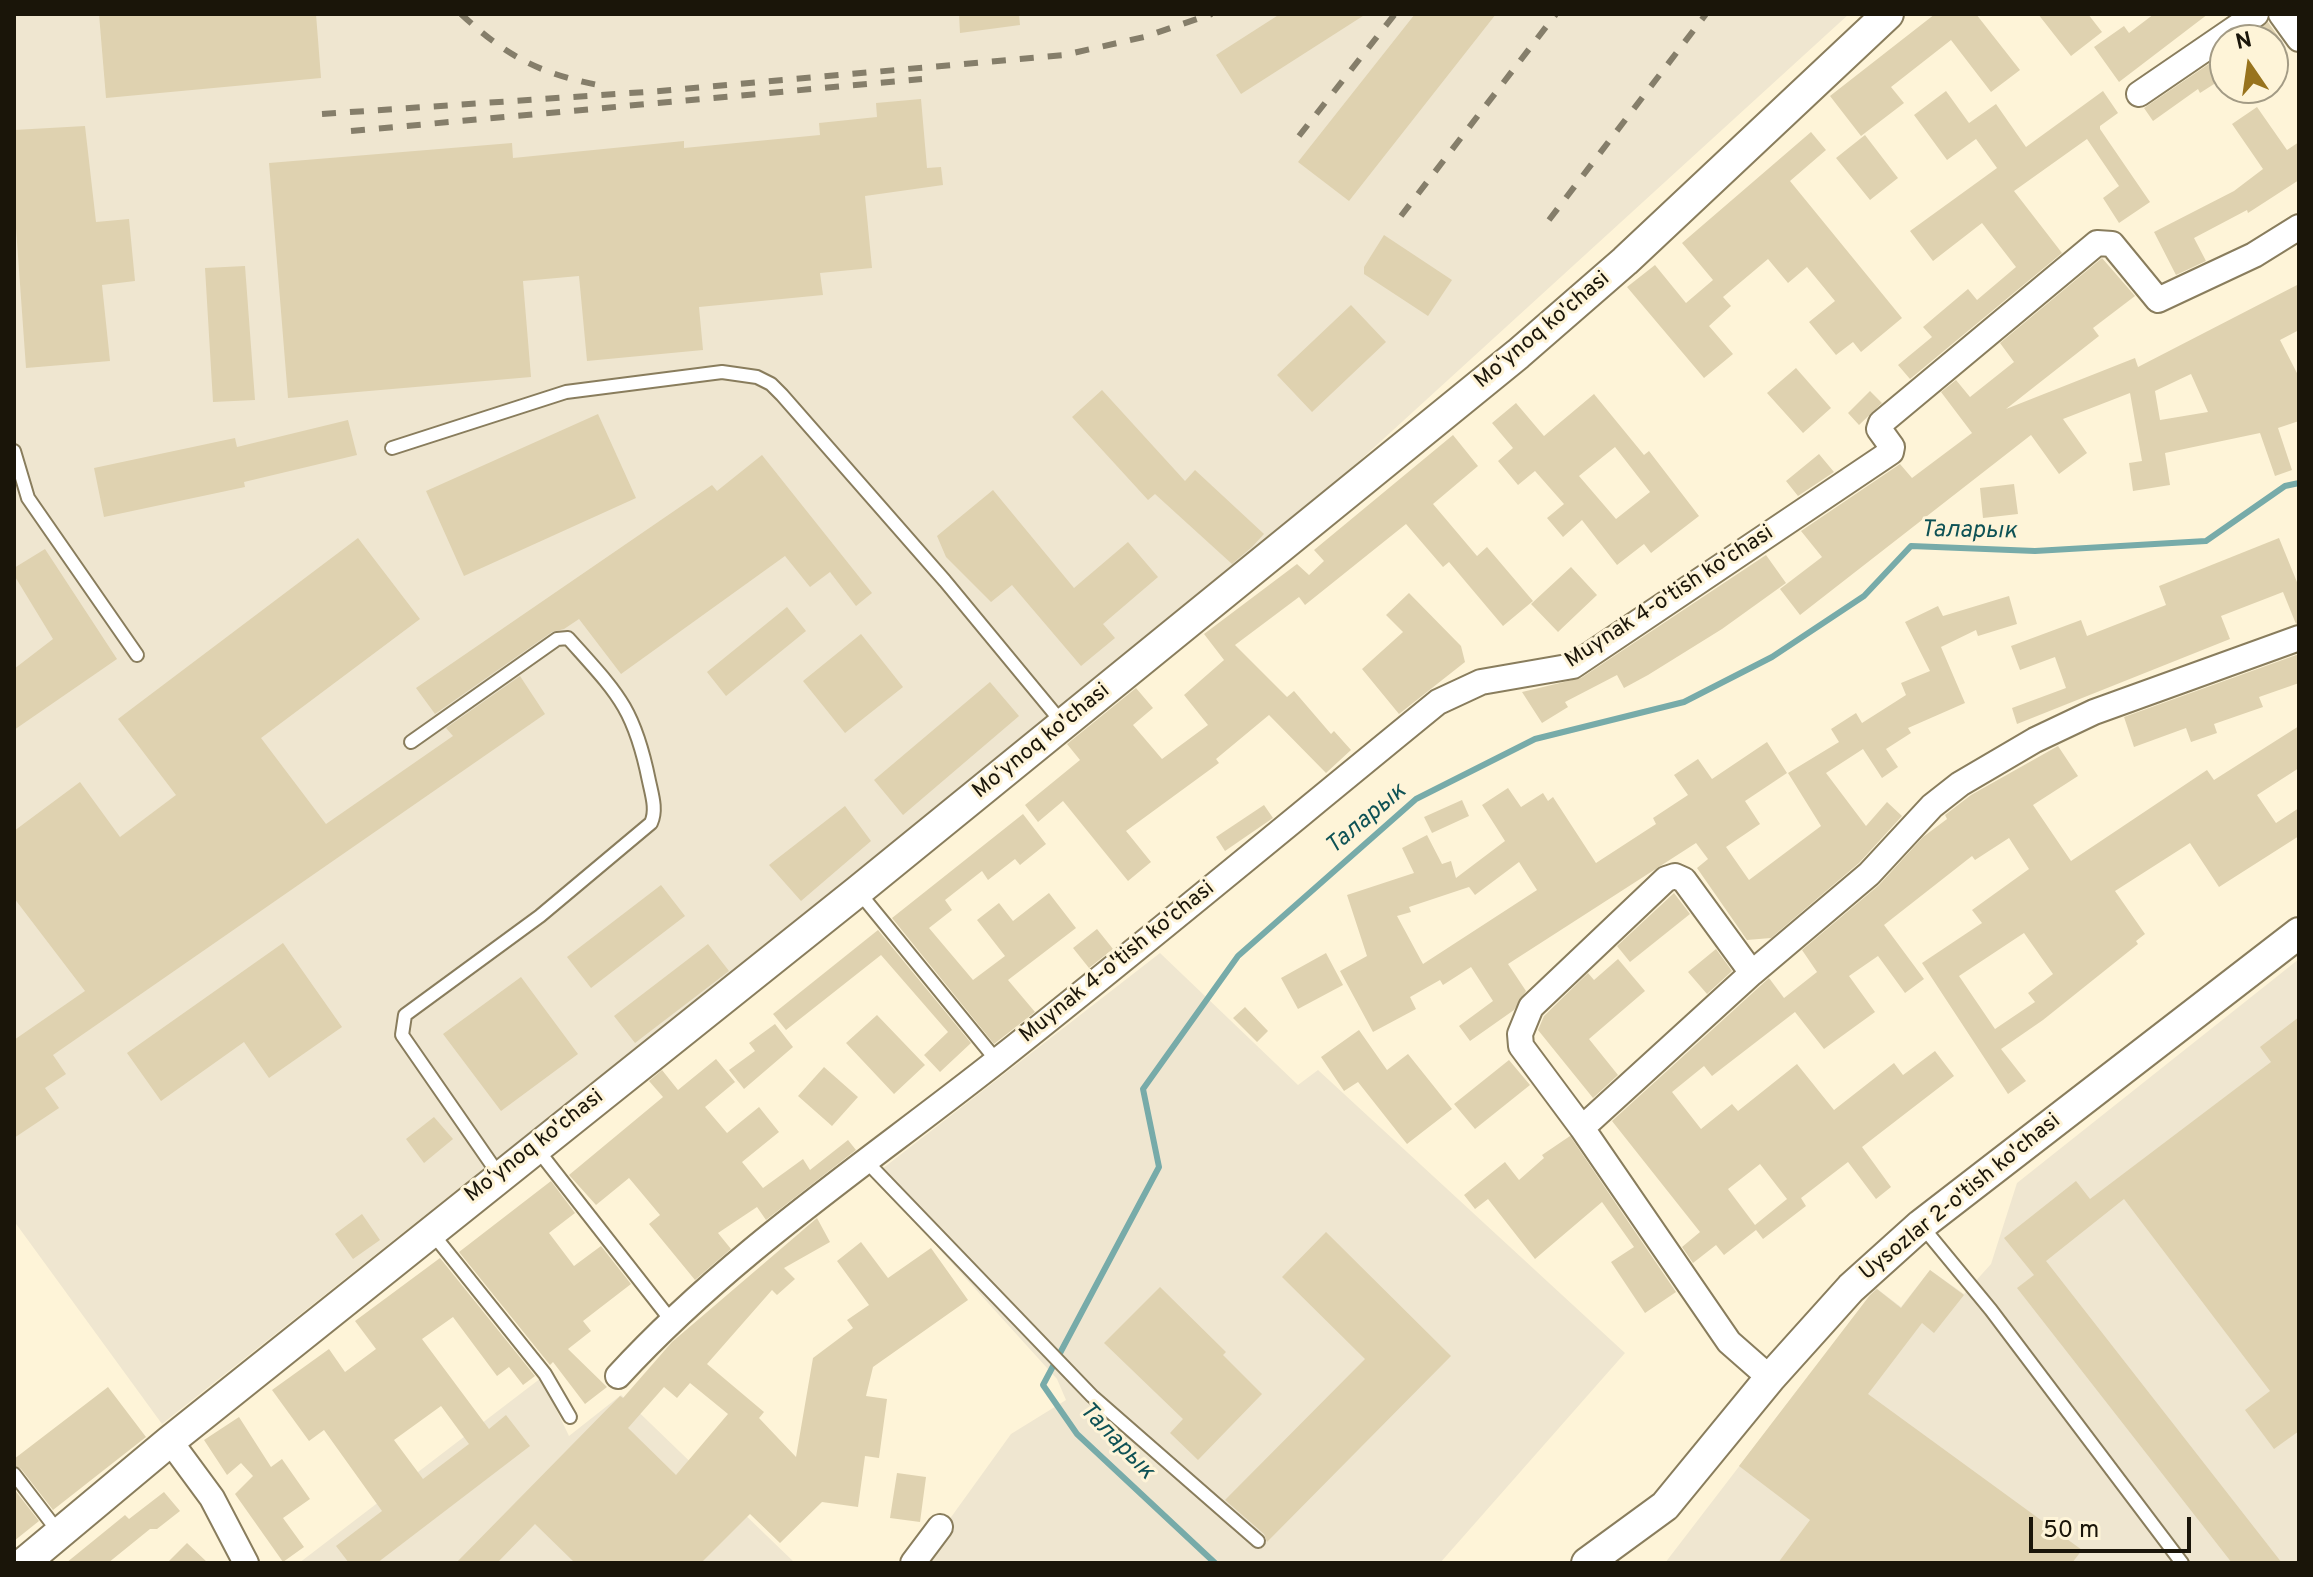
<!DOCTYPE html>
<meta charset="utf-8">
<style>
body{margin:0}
#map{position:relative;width:2313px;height:1577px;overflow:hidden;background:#fef4d8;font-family:Overpass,sans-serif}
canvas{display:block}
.frame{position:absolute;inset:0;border:16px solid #1a1509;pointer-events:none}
.north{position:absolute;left:2209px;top:24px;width:80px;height:80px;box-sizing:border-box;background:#fef4d8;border:2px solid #a39b85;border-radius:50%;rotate:347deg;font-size:22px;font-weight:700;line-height:32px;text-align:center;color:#1a1509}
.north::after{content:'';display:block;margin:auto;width:28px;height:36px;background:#98731d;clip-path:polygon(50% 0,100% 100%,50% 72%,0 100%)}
.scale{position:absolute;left:2029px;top:1517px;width:162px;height:36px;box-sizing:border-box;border:4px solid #1a1509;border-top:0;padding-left:10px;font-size:24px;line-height:28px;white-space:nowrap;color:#1a1509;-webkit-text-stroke:6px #fef4d8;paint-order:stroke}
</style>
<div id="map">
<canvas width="2313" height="1577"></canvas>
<div class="frame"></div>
<div class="north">N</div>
<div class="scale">50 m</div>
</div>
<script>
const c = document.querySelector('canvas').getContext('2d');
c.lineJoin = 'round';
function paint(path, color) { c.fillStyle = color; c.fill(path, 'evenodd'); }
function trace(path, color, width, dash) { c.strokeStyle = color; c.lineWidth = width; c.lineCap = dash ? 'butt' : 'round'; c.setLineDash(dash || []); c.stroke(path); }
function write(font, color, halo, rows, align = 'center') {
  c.font = font + ' Overpass,sans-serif'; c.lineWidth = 6; c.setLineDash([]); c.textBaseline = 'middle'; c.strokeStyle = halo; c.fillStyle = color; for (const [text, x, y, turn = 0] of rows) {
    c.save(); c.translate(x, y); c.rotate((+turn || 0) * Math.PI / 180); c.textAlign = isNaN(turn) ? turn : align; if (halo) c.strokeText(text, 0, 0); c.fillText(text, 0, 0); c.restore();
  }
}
const industrial = new Path2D(`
 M14,14H1849L1254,557L162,1424L14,1221Z
 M1160,953L1298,1085L1318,1070L1625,1353L1440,1563H918L1011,1434L1066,1400L1057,1379L873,1176Z
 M2299,959V1563H1665L1876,1288L1901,1307L1930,1270L1964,1294L1991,1264L2017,1183Z
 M541,1378L569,1436L621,1395L795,1563H299Z`);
const stream = new Path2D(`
 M1215,1563L1077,1434L1043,1385L1159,1167L1143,1089L1238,956L1416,799L1535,739L1684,702L1772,657L1864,596L1911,546L2035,551L2206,541L2285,486L2299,483`);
const building = new Path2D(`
 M99,14H316L321,78L106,98Z
 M959,14H1019L1020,25L960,33Z
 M1280,14H1366L1241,94L1216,55Z
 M1415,14H1496L1349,201L1298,162Z
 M1935,14H1976L2020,70L1991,92L1951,40L1891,87L1904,103L1861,136L1830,96Z
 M2038,14H2088L2102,32L2071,56Z
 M2154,14H2208L2119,82L2094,47L2124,26L2129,33Z
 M2268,22L2282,42L2273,48V40H2245Z
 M2225,53V77L2200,93L2198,89L2153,121L2144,108Z
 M1946,91L1969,123L1996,104L2026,147L2103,91L2118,113L2100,126V129L2150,202L2119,223L2103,198L2119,186L2087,139L2014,191L2062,253L1910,379L1898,365L1932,337L1923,327L1968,289L1977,300L2016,267L1982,223L1933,261L1910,231L1997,168L1976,139L1947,160L1914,115Z
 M921,99L927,168L941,167L943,185L865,196L872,268L820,273L823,295L699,307L703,350L587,361L579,276L523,281L531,377L288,398L269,163L512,143L513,158L684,141V148L820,135L819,123L877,117L876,103Z
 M2257,107L2287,150L2299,142V180L2248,213L2247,210L2194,238L2206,261L2176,275L2154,232L2234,191L2263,169L2232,124Z
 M85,126L96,222L129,219L135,281L102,285L110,361L26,368L14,200V130Z
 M1811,132L1826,150L1790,181L1902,318L1861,352L1853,342L1836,355L1809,322L1835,301L1807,267L1788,283L1768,259L1723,297L1731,306L1709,326L1733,354L1704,378L1627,287L1655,265L1686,303L1713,280L1682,243Z
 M1865,135L1898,178L1870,200L1836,158Z
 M1384,235L1452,280L1428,316L1364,274V267Z
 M2102,258L2135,296L2093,328L2099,336L2006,409L2135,358L2138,367L2299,284V330L2280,340L2299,377V421L2278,428L2292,470L2275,476L2260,433L2165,453L2170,485L2133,491L2129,463L2142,461L2130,393L2063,419L2087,453L2059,474L2031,435L1800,615L1780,589L1822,557L1801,531L1900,464L1912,478L1972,433L1941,392L1956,380L1970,397L2014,362L2000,343ZM2191,374L2208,412L2160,420L2155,391Z
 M245,266L255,400L213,402L205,268Z
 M1351,305L1386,342L1312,412L1277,375Z
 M1796,368L1831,408L1803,433L1767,393Z
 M1102,390L1185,481L1195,470L1264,534L1252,547L1232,564L1155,494L1148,500L1072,417Z
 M1870,391L1882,403L1859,425L1848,413Z
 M1594,394L1644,455L1649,451L1699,516L1651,553L1644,544L1617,565L1582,520L1563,537L1547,518L1564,504L1535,471L1518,485L1498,461L1513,448L1492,423L1516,403L1544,436ZM1615,447L1650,492L1616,519L1579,476Z
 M598,414L636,498L464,576L426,491Z
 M348,420L357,455L244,482L245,487L104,517L94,468L235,438L237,447Z
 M1453,435L1478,466L1433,504L1477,556L1487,547L1533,601L1503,626L1449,562L1443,567L1406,524L1305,605L1299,597L1235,645L1287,697L1294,691L1331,734L1334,731L1351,750L1326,773L1269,715L1216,759L1219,763L1126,831L1151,862L1128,881L1063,801L1038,822L1025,805L1080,760L1067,744L1136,688L1153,708L1133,725L1162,759L1208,725L1184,695L1224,660L1204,634L1297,564L1309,575L1324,561L1314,550Z
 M1819,454L1834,472L1798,496L1786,481Z
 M762,455L872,593L856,606L830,572L810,587L785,556L621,674L579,619L564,629L552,632L435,714L416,688L712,485L717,491Z
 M2014,484L2018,514L1983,518L1980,488Z
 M993,490L1074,588L1128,542L1158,577L1103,624L1115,638L1081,666L1012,585L991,602L946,557L937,536Z
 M358,538L420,619L261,738L326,824L453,736L446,728L520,676L545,714L53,1055L66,1074L45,1088L59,1108L14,1138V1040L85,991L14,898V831L80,782L120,837L176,795L118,719Z
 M2279,538L2299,587V623L2296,624L2283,592L2221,616L2230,639L2017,724L2012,708L2066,688L2055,657L2020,670L2011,646L2081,620L2087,636L2166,605L2159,586Z
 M45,549L117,659L14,730V669L53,639L14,575V568Z
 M1766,555L1786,583L1722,629L1648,675L1624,688L1617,675L1565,702L1568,707L1542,723L1522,692L1581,678Z
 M1571,567L1597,595L1558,632L1531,604Z
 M1409,593L1461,646L1465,662L1399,714L1362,669L1403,632L1386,615Z
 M2009,596L2017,624L1978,636L1976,630L1941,647L1965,703L1908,728L1911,733L1886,749L1898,767L1882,778L1863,749L1826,773L1866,826L1887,802L1902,816L1859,863L1771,938L1747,940L1697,868L1708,859L1696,843L1508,964L1526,991L1514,1010L1470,1041L1459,1026L1493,1001L1471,967L1443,985L1440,980L1410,997L1416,1009L1373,1032L1340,971L1367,956L1347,895L1414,873L1402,848L1427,835L1442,864L1451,861L1456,878L1505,841L1482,805L1508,788L1521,807L1543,793L1548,801L1553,797L1596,863L1656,824L1653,818L1688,795L1674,775L1698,759L1712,779L1767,742L1787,773L1745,801L1760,824L1726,847L1749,880L1821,826L1788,773L1839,742L1831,729L1856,713L1862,723L1906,695L1901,683L1930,671L1905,622L1938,606L1943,616ZM1519,862L1537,890L1423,964L1397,916L1411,912L1409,907L1469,887L1475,895Z
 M787,607L806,631L726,696L707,672Z
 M861,634L903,687L845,733L803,681Z
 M2299,654V683L2259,697L2263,707L2214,724L2217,733L2191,742L2186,728L2134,747L2124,717Z
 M990,682L1019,716L903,815L874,780Z
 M2299,726V768L2257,795L2276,823L2299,808V836L2219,887L2190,843L2115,891L2145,934L2136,941L2138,944L2043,1020L2001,1049L2026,1081L2008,1094L1922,963L1982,923L1972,910L2029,869L2009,838L1975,860L1972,856L1884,925L1924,979L1905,993L1878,956L1849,976L1875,1012L1824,1049L1795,1012L1712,1076L1704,1066L1672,1092L1701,1129L1732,1104L1738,1111L1797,1064L1834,1110L1894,1063L1903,1075L1935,1051L1954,1076L1862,1147L1891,1187L1876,1199L1848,1162L1801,1198L1806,1206L1763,1239L1756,1230L1724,1255L1716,1245L1693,1263L1682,1247L1700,1232L1612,1121L1769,978L1784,998L1817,972L1802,950L1879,885L1923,837L1947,819L1945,815L1971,795L2058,746L2078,776L2033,805L2071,861L2207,770L2214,780ZM2024,933L2053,974L2028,993L2035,1002L1995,1029L1959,976ZM1760,1164L1787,1199L1755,1225L1728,1189Z
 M1462,800L1469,816L1432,833L1424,817Z
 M1264,805L1273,818L1225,851L1216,837Z
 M845,806L871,841L801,901L769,865Z
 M1023,814L1046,844L1020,865L1015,859L988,880L982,871L945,900L952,910L929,928L973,980L1005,956L977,920L999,903L1013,921L1049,893L1076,928L1008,980L1035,1012L994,1044L892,918Z
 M661,885L685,916L591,988L567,957Z
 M1674,893L1690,914L1630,962L1617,946Z
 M1097,929L1113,949L1089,968L1073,948Z
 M878,930L971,1043L940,1072L924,1055L948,1032L881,955L786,1030L773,1014Z
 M283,943L342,1027L269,1078L244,1042L161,1101L127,1053Z
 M708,944L729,971L635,1043L614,1016Z
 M1716,949L1732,971L1707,994L1688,972Z
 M1326,953L1343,985L1298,1009L1281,978Z
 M1618,959L1645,991L1589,1039L1618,1075L1593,1098L1538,1030L1544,1016L1588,973L1594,980Z
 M521,977L578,1054L501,1111L443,1034Z
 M1245,1007L1268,1031L1257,1042L1233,1018Z
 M877,1015L925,1065L894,1094L846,1043Z
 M2299,1017V1431L2274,1449L2245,1410L2270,1391L2124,1199L2046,1261L2282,1563H2232L2017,1288L2034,1275L2004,1238L2076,1181L2090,1199L2271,1062L2260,1047Z
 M775,1024L793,1047L744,1089L729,1070L755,1051L749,1043Z
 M1359,1030L1387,1070L1408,1054L1452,1109L1407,1144L1358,1082L1344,1091L1321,1057Z
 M716,1059L735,1082L705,1107L727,1133L759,1107L779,1132L742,1162L763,1188L803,1159L810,1170L848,1140L856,1150L766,1220L757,1207L718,1233L731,1249L695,1280L649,1224L660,1215L629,1178L596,1205L569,1175L663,1097L649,1081L662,1070L678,1090Z
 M1509,1060L1530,1085L1475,1129L1454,1104Z
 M824,1067L858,1097L832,1126L798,1096Z
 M434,1117L453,1139L424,1163L406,1139Z
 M1570,1136L1676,1292L1645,1313L1611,1262L1634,1247L1602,1202L1535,1259L1488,1199L1475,1209L1464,1195L1505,1162L1519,1180L1544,1158L1542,1155Z
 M551,1181L575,1213L549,1233L574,1266L601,1246L631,1284L583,1321L591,1331L568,1349L607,1387L585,1404L553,1362L550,1365L459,1252Z
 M362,1214L380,1240L353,1259L335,1234Z
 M817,1218L830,1242L784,1268L795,1279L777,1295L772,1290L707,1364L764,1412L759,1418L796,1457L813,1358L853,1328L847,1320L869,1305L837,1261L861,1242L888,1278L931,1248L968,1300L873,1367L866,1396L887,1399L879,1458L865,1456L858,1507L822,1502L780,1543L750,1514L701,1563H575L535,1524L497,1563H456L620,1396L623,1398L672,1342ZM690,1383L728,1414L676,1475L628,1428L664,1387L677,1398Z
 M1326,1232L1451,1356L1267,1542L1264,1534L1225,1500L1365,1359L1282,1277Z
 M440,1258L535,1376L523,1385L509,1367L497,1376L453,1317L422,1339L489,1429L506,1415L530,1446L377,1563H349L336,1546L382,1511L324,1430L309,1441L272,1390L329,1349L345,1372L376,1349L355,1321ZM441,1406L469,1444L423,1479L394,1440Z
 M1930,1270L1964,1295L1934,1333L1922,1323L1868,1394L2082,1550L2072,1563H1778L1810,1520L1739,1466L1870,1295L1877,1289L1901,1308Z
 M1160,1287L1226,1352L1223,1355L1262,1394L1198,1460L1170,1433L1183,1419L1104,1343Z
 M108,1387L146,1437L53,1510L21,1469L14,1465V1459Z
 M239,1417L271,1467L282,1459L310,1499L283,1518L304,1547L283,1562L235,1494L253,1476L241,1463L227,1475L204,1440Z
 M897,1473L926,1477L920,1522L890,1518Z
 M14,1489L39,1521L14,1541Z
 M164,1492L180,1511L157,1529H150L108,1563H66L125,1515L129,1519Z
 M187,1543L208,1563H167Z`);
const service = new Path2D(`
 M392,448L566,392L722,372L757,377L771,384L782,395L945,581L1064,725
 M14,451L28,498L137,655
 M411,742L557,639L568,638C617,693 634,707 649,781C652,795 657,810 651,823L540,916L405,1015L402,1035L499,1175
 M858,891L997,1061
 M537,1149L670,1319
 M865,1160L1092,1396L1258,1541
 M1921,1225L1991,1310L2182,1563
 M432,1233L545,1374L570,1417
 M14,1474L60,1534`);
const minor = new Path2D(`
 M2281,14L2299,39
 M2139,94L2256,14
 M1582,1128L1521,1046L1520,1034L1531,1007L1666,879L1675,876L1684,880L1752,973
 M618,1376C730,1254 869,1162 998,1060C1146,943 1292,821 1438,702L1481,682L1573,666L1891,452L1892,447L1879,429L1881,423L2097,243L2112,244L2158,300L2254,255L2299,227
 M1770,1378L1729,1342L1582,1128L1752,973L1869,874L1932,806L1960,784L2035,740L2094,712L2299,638
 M170,1441L212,1498L246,1563
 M913,1563L940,1527`);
const tertiary = new Path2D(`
 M24,1563L170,1441L858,891L1518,354L1625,261L1888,14
 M1587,1563L1665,1506L1770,1378L1851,1288L1921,1225L2299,933`);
const rail = new Path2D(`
 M461,14C509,59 545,76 609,87
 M322,114L660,91L1064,55L1144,37L1212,14
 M351,131L922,79
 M1299,136L1395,14
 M1401,216L1556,14
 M1549,220L1706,14`);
const streetNames = [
 ["Moʻynoq ko'chasi",1543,331,-40],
 ["Muynak 4-o'tish ko'chasi",1670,598,-33],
 ["Moʻynoq ko'chasi",1042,742,-39],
 ["Muynak 4-o'tish ko'chasi",1118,963,-39],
 ["Moʻynoq ko'chasi",535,1147,-38],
 ["Uysozlar 2-o'tish ko'chasi",1961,1198,-39]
];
const waterNames = [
 ["Таларык",1969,532,1],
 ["Таларык",1367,820,-40],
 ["Таларык",1116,1442,46]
];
paint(industrial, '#efe6d0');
trace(stream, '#77aba9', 6);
paint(building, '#dfd2b0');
trace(service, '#897d5d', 16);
trace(minor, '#897d5d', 28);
trace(tertiary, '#897d5d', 34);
trace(service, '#fff', 12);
trace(minor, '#fff', 24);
trace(tertiary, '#fff', 30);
trace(rail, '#857e6a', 6, [14, 14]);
write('22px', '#1a1509', '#fef4d8', streetNames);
write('italic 24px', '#0e5255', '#fef4d8', waterNames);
</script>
